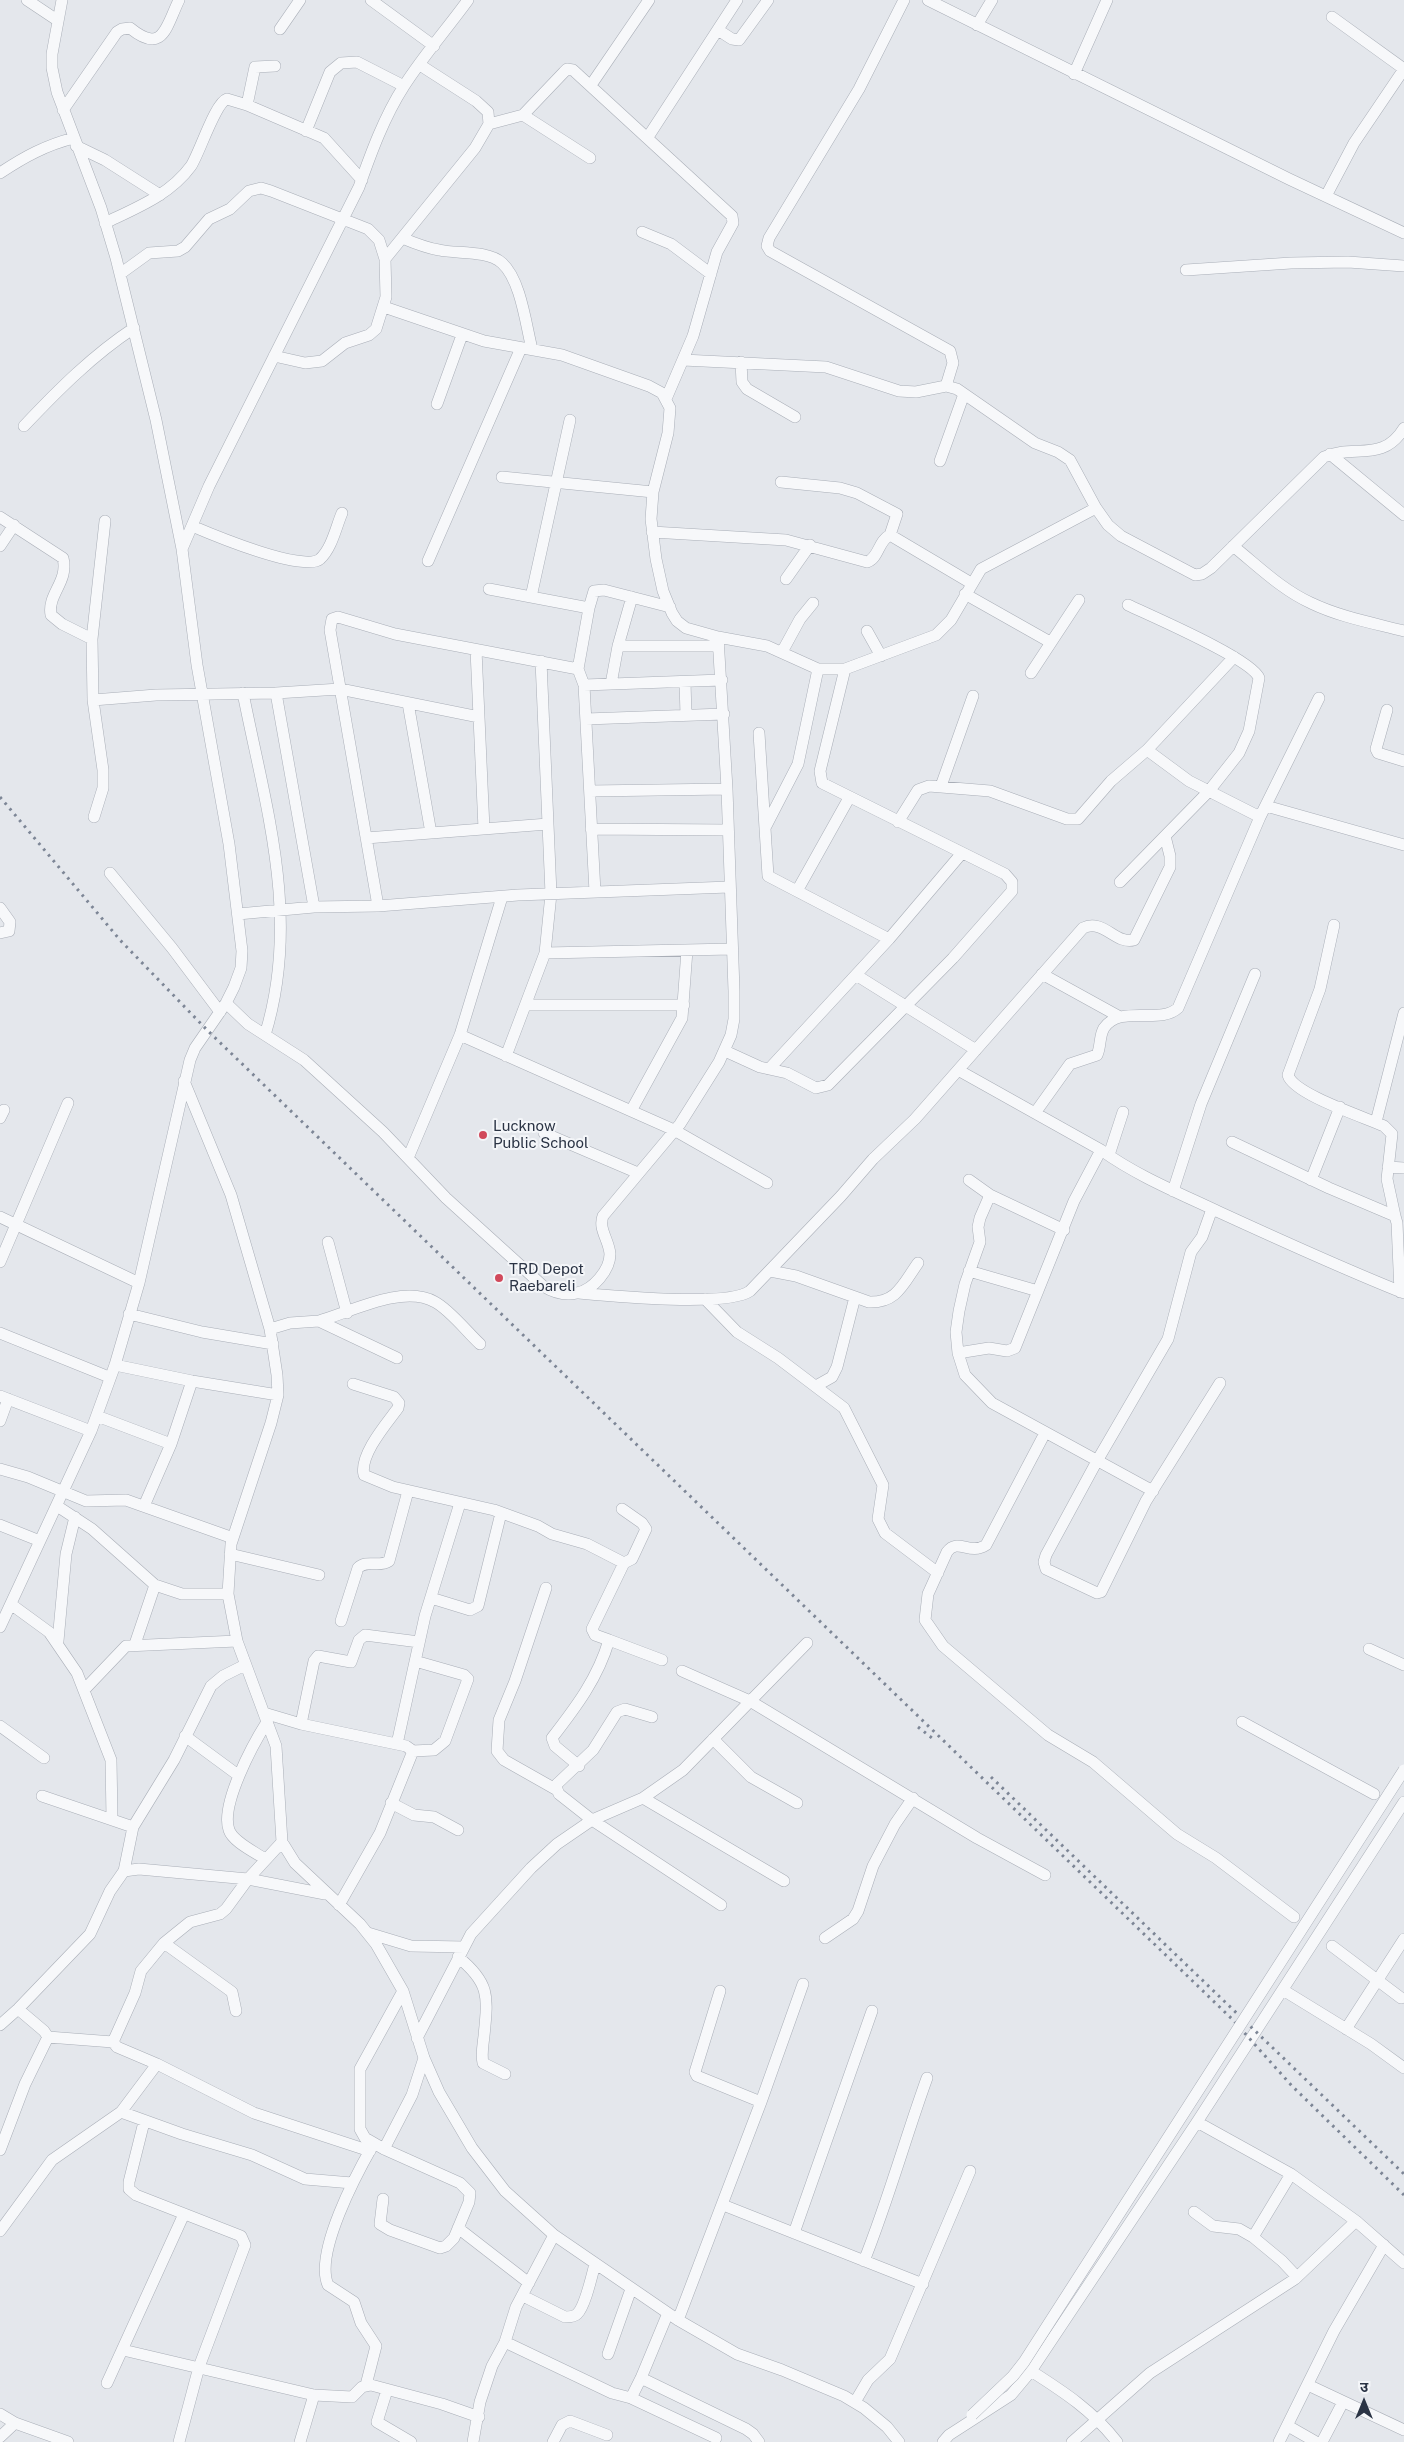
<!DOCTYPE html>
<meta charset="utf-8">
<style>
body{margin:0}
#map{position:relative;width:1404px;height:2442px;overflow:hidden;background:#e4e7ec;font-family:"Public Sans","Noto Sans Devanagari",sans-serif}
canvas{display:block}
.north{position:absolute;left:1339px;top:2377px;width:50px;height:50px;-webkit-text-stroke:4px #f4f6f9;paint-order:stroke;rotate:0deg;font-size:14px;font-weight:700;line-height:20px;text-align:center;color:#2b3445}
.north::after{content:'';display:block;margin:auto;width:18px;height:22px;background:#2b3445;clip-path:polygon(50% 0,100% 100%,50% 72%,0 100%)}
</style>
<div id="map">
<canvas width="1404" height="2442"></canvas>
<div class="north">उ</div>
</div>
<script>
const c = document.querySelector('canvas').getContext('2d');
c.lineJoin = 'round';
function trace(path, color, width, dash) { c.strokeStyle = color; c.lineWidth = width; c.lineCap = dash ? 'butt' : 'round'; c.setLineDash(dash || []); c.stroke(path); }
function write(font, color, halo, rows, align = 'center') {
  c.font = font + ' "Public Sans",sans-serif'; c.lineWidth = 4; c.setLineDash([]); c.textBaseline = 'middle'; c.strokeStyle = halo; c.fillStyle = color; for (const [text, x, y, turn = 0] of rows) {
    c.save(); c.translate(x, y); c.rotate((+turn || 0) * Math.PI / 180); c.textAlign = isNaN(turn) ? turn : align; if (halo) c.strokeText(text, 0, 0); c.fillText(text, 0, 0); c.restore();
  }
}
const minor = new Path2D(`
 M27,0L57,20
 M62,0L52,54V68L57,92L101,208L116,258L156,420L182,549
 M371,0L434,46
 M904,0L859,89L769,238L767,246L770,251L950,351L953,363L946,386
 M928,0L1289,179L1404,233
 M1332,17L1404,69
 M977,25L992,0
 M280,29L300,0
 M718,30L732,39L739,40L768,0
 M1074,74L1107,0
 M591,85L649,0
 M247,105L255,67L275,66
 M63,110L117,32L122,29L130,28C163,55 166,27 179,0
 M523,115L590,158
 M489,124L523,115L564,72L567,69L573,70L732,216L733,223L717,252L693,336L666,399
 M306,131L330,72L341,63L357,62L404,86
 M648,137L737,0
 M76,146L105,160L160,195
 M0,173C24,157 46,145 74,138
 M1326,196L1354,143L1404,69
 M105,223C136,208 170,195 191,166C200,152 215,103 227,99L247,105L324,138L362,180
 M642,232L671,244L711,274
 M402,238C414,243 426,248 439,250C457,254 487,250 502,263C521,280 526,326 532,349
 M385,259L475,148L489,124L488,112L476,101L420,65
 M1186,270L1291,263L1348,262L1404,266
 M120,274L149,253L178,251L185,247L209,219L230,209L249,191L261,188L271,191L368,229L379,240L385,259L386,297L376,329L369,335L345,343L322,361L305,363L274,356
 M384,307L484,341L562,355L649,386L662,393L670,408L668,433L653,492L651,519L656,559L663,591L672,613L677,621L686,628L718,637L767,646L818,669H845L936,635L951,620L981,569L1096,508
 M683,360L826,367L899,391L916,392L946,386L957,389L1035,443L1058,452L1070,460L1096,508L1108,525L1121,536L1195,575L1202,574L1211,568L1324,457C1354,444 1383,463 1404,428
 M741,362L742,382L747,389L795,417
 M437,404L462,335
 M24,426C58,390 93,355 134,328
 M1330,454L1404,515
 M940,461L964,394
 M502,477L653,492
 M781,482L840,488L857,493L897,514L890,535
 M0,517L63,558C69,582 47,594 51,615L62,624L92,639
 M192,526C213,535 304,573 320,559C332,548 336,527 342,513
 M652,532L786,540L867,562C879,558 878,541 890,535L971,583
 M0,546L14,525
 M1233,546C1258,566 1282,590 1311,603C1340,617 1373,623 1404,631
 M428,561L521,348
 M786,579L810,545
 M489,589L589,608
 M965,594L1050,642
 M531,597L570,420
 M867,631L881,656
 M618,646H719
 M476,650L484,829
 M782,652L800,619L813,603
 M578,669L589,608L594,591L604,590L670,607
 M1031,673L1079,600
 M685,682L686,715
 M611,684L618,646L632,597
 M584,685L722,680
 M243,693C266,809 301,918 265,1035
 M276,693L314,907
 M93,700L156,695L276,693L340,689L479,717
 M408,703L431,833
 M1387,710L1376,749L1378,753L1404,761
 M586,719L724,714
 M759,733L768,876L889,939
 M1147,750L1189,781L1260,817
 M941,786L973,696
 M590,791L727,789
 M1266,806L1404,845
 M94,817L103,788V770L93,700L92,639L105,521
 M898,822L918,790L929,786L990,791L1067,819H1078L1111,781L1147,750L1234,657
 M766,826L798,764L818,669
 M591,829L728,830
 M366,838L548,824
 M110,873L172,948L220,1012
 M1120,882L1209,791L1239,753L1249,731L1259,678C1252,659 1151,616 1128,605
 M797,891L849,798
 M378,906L330,630L332,619L338,617L395,634L578,669L584,685L595,892
 M0,908L10,922L9,931L0,933
 M238,914L314,907L378,906L518,895L729,887
 M1334,925L1320,989L1288,1075C1293,1094 1364,1117 1384,1126L1392,1134L1387,1179L1395,1216
 M545,953L732,949
 M1042,974L1120,1017
 M856,975L976,1050
 M226,1003L248,1024L304,1060L383,1132L446,1198L543,1286C553,1292 565,1296 577,1293C593,1290 610,1270 610,1254C609,1240 598,1229 603,1216L680,1124L719,1062L731,1035L734,1019V991L727,789L718,637
 M526,1005H684
 M460,1035L674,1130L767,1183
 M725,1051L760,1067L787,1073L816,1088L828,1085L953,958L1012,891V882L1005,874L822,783L820,771L845,669
 M506,1056L545,953L551,894L541,661
 M769,1069L889,939L962,853
 M958,1070L1101,1150
 M184,1081L231,1195L270,1329L277,1375L278,1395L271,1423L231,1544L228,1594L237,1641L276,1746L282,1842L295,1863L360,1924L376,1944L403,1991L424,2058L439,2092L472,2148L505,2191L554,2235L678,2320L737,2354L782,2370L844,2396L864,2408L887,2427L899,2442
 M631,1111L682,1018L687,950
 M1035,1113L1070,1064L1097,1055C1101,1047 1099,1036 1104,1028C1120,1004 1160,1025 1178,1008L1260,817L1319,698
 M0,1118L4,1110
 M1376,1122L1404,1013
 M544,1133L638,1173
 M1232,1142L1329,1188L1395,1216L1397,1223L1400,1292
 M1109,1155L1123,1112
 M408,1158L460,1035L502,897
 M1388,1167L1404,1168
 M969,1180L990,1195L1064,1230
 M1311,1180L1340,1107
 M1173,1191L1201,1104L1255,974
 M990,1195L980,1218L978,1227L980,1242L965,1284L959,1311L956,1332L958,1353L965,1375L992,1403L1153,1491
 M1212,1209L1202,1237L1191,1252L1168,1339L1097,1461L1046,1555L1044,1562L1046,1569L1097,1593L1101,1592L1146,1501L1220,1383
 M0,1217L139,1283
 M328,1242L347,1313
 M0,1262L68,1103
 M770,1271L796,1276L869,1302C897,1303 903,1284 918,1263
 M969,1271L1038,1291
 M579,1293C612,1296 728,1307 750,1291L841,1196L873,1159L915,1119L1083,928C1103,918 1116,945 1134,940L1170,867V856L1165,836
 M705,1299L737,1332L778,1358L844,1408L883,1485L878,1519L885,1533L938,1573
 M129,1314L202,1332L273,1344
 M319,1321C351,1312 403,1284 435,1302C450,1310 467,1332 480,1344
 M270,1329L290,1323L319,1321L397,1358
 M0,1333L109,1377
 M958,1353L989,1348L1007,1351L1015,1348L1074,1201L1101,1150C1137,1176 1179,1193 1219,1212C1280,1240 1341,1268 1404,1293
 M115,1365L192,1381L278,1395
 M353,1384L394,1397L399,1403L398,1408C387,1423 359,1455 364,1475L393,1487L494,1510L538,1526L552,1534L587,1544L624,1563L592,1629L595,1635L609,1640C598,1678 576,1707 552,1738L555,1746L579,1766
 M816,1386L832,1377L837,1367L855,1297
 M0,1396L91,1431
 M97,1416L171,1444
 M0,1421L8,1399
 M1045,1433L986,1545C969,1556 958,1537 947,1552L928,1594L925,1620L943,1646L1048,1735L1093,1762L1177,1834L1216,1858L1294,1917
 M0,1469L28,1477L86,1501L126,1500L233,1538
 M57,1506L92,1529L155,1585L182,1594H228
 M144,1506L171,1444L192,1381
 M622,1509L642,1523L646,1529L632,1559L624,1563
 M0,1525L40,1541
 M230,1554L319,1575
 M546,1588L515,1681L499,1720L497,1751L504,1760L557,1790
 M431,1598L470,1610L478,1606L501,1513
 M12,1605L49,1632L77,1673L111,1760L112,1818
 M341,1621L358,1568C367,1559 379,1568 389,1561L408,1491
 M0,1627L91,1431L115,1365L139,1283L190,1060L195,1048L226,1003L234,987L241,968L242,951L229,844L197,665L182,549L209,486L359,187C371,153 384,117 404,86C423,56 447,29 468,0
 M609,1640L662,1660
 M58,1641L66,1554L75,1517
 M135,1644L155,1585
 M1369,1649L1404,1665
 M682,1671L750,1701L977,1838L1045,1875
 M84,1690L126,1646L237,1641
 M264,1713L301,1724L406,1746L413,1751L380,1833L339,1905
 M652,1717L625,1709L617,1712L593,1750L557,1784L556,1787L559,1794L592,1820L721,1905
 M1242,1722L1374,1794
 M301,1724L314,1661L318,1656L351,1662L359,1640L365,1635L419,1642
 M0,1726L44,1758
 M185,1736L238,1775
 M713,1739L751,1777L797,1803
 M397,1744L425,1616L460,1503
 M413,1751L434,1750L445,1741L468,1679L464,1675L415,1661
 M42,1796L133,1827
 M643,1798L784,1881
 M391,1803L414,1815L434,1817L458,1830
 M282,1842L248,1879L226,1909L220,1914L190,1922L164,1943L141,1971L135,1993L113,2042L117,2047L157,2064L254,2113L370,2151
 M265,1859C255,1852 233,1842 229,1830C220,1805 253,1744 267,1722
 M124,1871L133,1827L174,1760L211,1686L223,1676L245,1665
 M368,1933L411,1946L464,1947
 M825,1938L853,1919L858,1911L873,1866L895,1824L913,1798
 M164,1943L232,1992L236,2011
 M1332,1946L1401,1998
 M458,1957C490,1983 488,1996 484,2036C483,2045 481,2054 483,2063L505,2074
 M1283,1990L1371,2044L1404,2068
 M720,1991L695,2072L697,2076L702,2078L761,2102
 M0,2025L18,2009L90,1934L110,1891L124,1871L139,1869L248,1879L325,1894
 M1346,2029L1404,1939
 M48,2037L113,2042
 M417,2038L471,1934L531,1868L557,1844L592,1820L643,1798L683,1770L807,1643
 M121,2112L182,2134L252,2155L305,2179L352,2183
 M144,2122L129,2182V2189L136,2195L241,2236L245,2245L199,2367L179,2442
 M1197,2122L1291,2174L1356,2221L1404,2263
 M384,2149L412,2095L424,2058
 M0,2150L25,2084L48,2037L44,2031L18,2009
 M1291,2174L1253,2237L1282,2261L1297,2277
 M383,2199L380,2224L390,2230L440,2248L446,2246L454,2238L469,2202L470,2193L460,2183L384,2149L365,2138L360,2129V2069L403,1991
 M723,2205L923,2284
 M1194,2212L1213,2226L1239,2229L1253,2237
 M458,2228L529,2283
 M0,2231L52,2160L121,2112L157,2064
 M794,2233L872,2011
 M864,2261C888,2201 905,2139 927,2078
 M523,2296L565,2317C569,2317 574,2317 577,2314C585,2307 592,2275 595,2264
 M678,2320L761,2102L803,1984
 M505,2342L612,2393L631,2398L641,2378L668,2313
 M123,2350L314,2395L352,2397L362,2387L371,2385L442,2404L479,2417
 M608,2354L631,2289
 M1031,2371C1064,2392 1093,2411 1117,2442
 M641,2378L746,2429L753,2434L759,2442
 M107,2383L184,2214
 M366,2385L376,2346L361,2323L354,2302L328,2285C314,2253 357,2173 373,2145
 M1308,2385L1404,2430
 M387,2390L377,2422L411,2442
 M631,2398L716,2438
 M855,2402L868,2380L890,2359L970,2171
 M0,2414L15,2423L68,2442
 M1288,2426L1316,2442
 M0,2437L15,2423
 M300,2442L314,2395
 M473,2442L480,2402L492,2366L505,2342L516,2307L554,2235
 M553,2442L562,2425L570,2421L607,2435
 M943,2442L949,2435L1011,2395L1031,2371L1197,2122L1404,1802
 M1072,2442L1150,2373L1295,2279L1356,2221
 M1279,2442L1334,2331L1384,2245
 M1322,2442L1343,2402`);
const rail = new Path2D(`
 M0,797L120,940L208,1031L1232,2019L1292,2086L1404,2195
 M918,1727L932,1738
 M991,1777L1404,2174`);
const minorBridge = new Path2D(`
 M972,2415L1013,2376L1024,2362L1404,1770`);
const markers = [
 [483,1135,5,"#d1495b"],
 [499,1278,5,"#d1495b"]
];
const poiNames = [
 ["Lucknow",493,1126],
 ["Public School",493,1143],
 ["TRD Depot",509,1269],
 ["Raebareli",509,1286]
];
trace(minor, '#a9aeb7', 12);
trace(minor, '#f7f8fa', 11);
trace(rail, '#7d8696', 3, [2.5, 5]);
trace(minorBridge, '#a9aeb7', 12, []);
trace(minorBridge, '#f7f8fa', 11);
for (const [x, y, r, color] of markers) { const dot = new Path2D(); dot.arc(x, y, r, 0, 2 * Math.PI); c.fillStyle = color; c.fill(dot); trace(dot, '#f4f6f9', 2); }
write('15px', '#2b3445', '#f4f6f9', poiNames, 'left');
</script>
